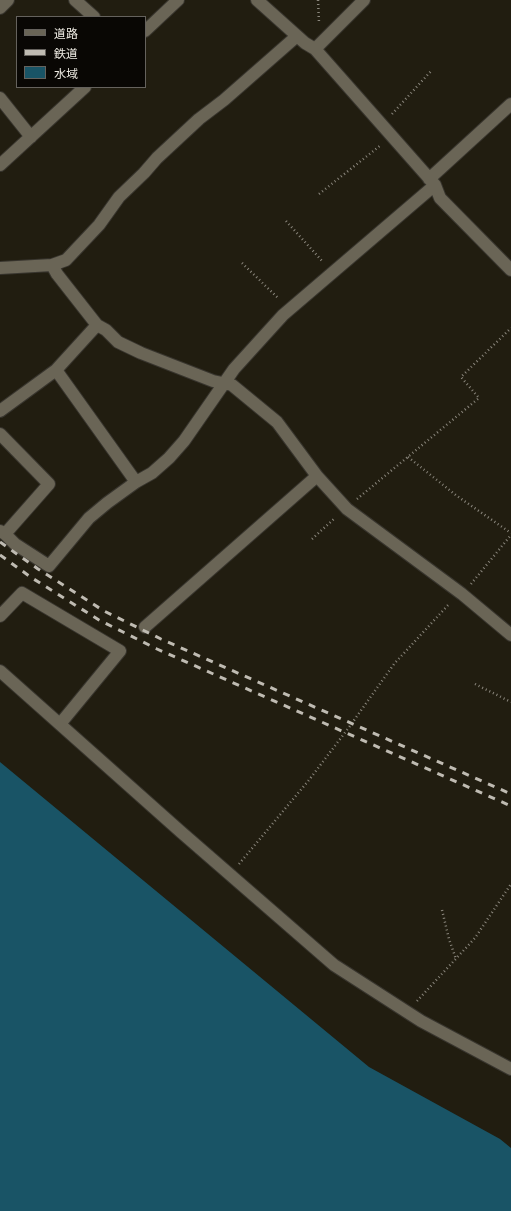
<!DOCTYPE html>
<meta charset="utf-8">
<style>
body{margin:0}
#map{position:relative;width:511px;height:1211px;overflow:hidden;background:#211d10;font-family:"Exo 2","Noto Sans JP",sans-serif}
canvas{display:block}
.legend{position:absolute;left:16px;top:16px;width:130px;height:72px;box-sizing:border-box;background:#090704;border:1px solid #65625d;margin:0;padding:5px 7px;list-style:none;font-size:12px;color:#eeebe3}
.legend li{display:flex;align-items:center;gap:8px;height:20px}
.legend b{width:20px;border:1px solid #65625d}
</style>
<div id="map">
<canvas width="511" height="1211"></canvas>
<ul class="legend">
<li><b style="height:5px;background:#6a6556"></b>道路</li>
<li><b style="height:5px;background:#bfbbb2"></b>鉄道</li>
<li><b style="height:11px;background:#195466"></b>水域</li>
</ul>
</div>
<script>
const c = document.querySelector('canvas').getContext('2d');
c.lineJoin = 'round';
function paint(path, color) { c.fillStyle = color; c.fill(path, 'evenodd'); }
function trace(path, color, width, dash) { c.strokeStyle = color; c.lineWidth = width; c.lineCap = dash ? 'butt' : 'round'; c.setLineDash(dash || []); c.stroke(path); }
const water = new Path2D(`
 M0,762L369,1067L500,1139L511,1148V1211H0Z`);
const path = new Path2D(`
 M318,0L319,23
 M392,114L432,70
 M319,194L381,145
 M286,221L323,262
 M242,263L279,299
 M408,457L457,496L511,533
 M357,499L479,398L461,377L511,328
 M312,539L335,518
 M471,584L511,535
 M475,684L511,702
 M239,864L309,780L350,726L394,664L450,603
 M442,910L449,939L456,959
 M417,1001L475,938L511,884`);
const minor = new Path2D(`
 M75,0L94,17
 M257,0L305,43L315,49L435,185L440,198L511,270
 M0,8L8,0
 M145,31L178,0
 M315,49L364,0
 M0,98L31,137
 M0,165L85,87
 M429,179L511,104
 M52,265L66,260L99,225L119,197L144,173L157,158L199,119L224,100L297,36
 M0,268L52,265L57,274L97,325L56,370L0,411
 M97,325L106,330L118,342L141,353L213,381L232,385L277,422L317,476L347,509L462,594L511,635
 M56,370L136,482
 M0,434L49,484L5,534
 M0,531L5,534L15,544L49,566L89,518L107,503L136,482L152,473L169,458L184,441L234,369L283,315L435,185
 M0,616L22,593L120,651L60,724
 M145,627L317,476
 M0,671L181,832L334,965L421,1021L511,1069`);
const rail = new Path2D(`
 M0,542L38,569L104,611L161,639L511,794
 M0,555L32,578L99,620L157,649L511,806`);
paint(water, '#195466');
trace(minor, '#38352e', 14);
trace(path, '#8b877d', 2.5, [1, 3]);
trace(minor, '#6a6556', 12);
trace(rail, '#bfbbb2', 3, [7, 7]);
</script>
